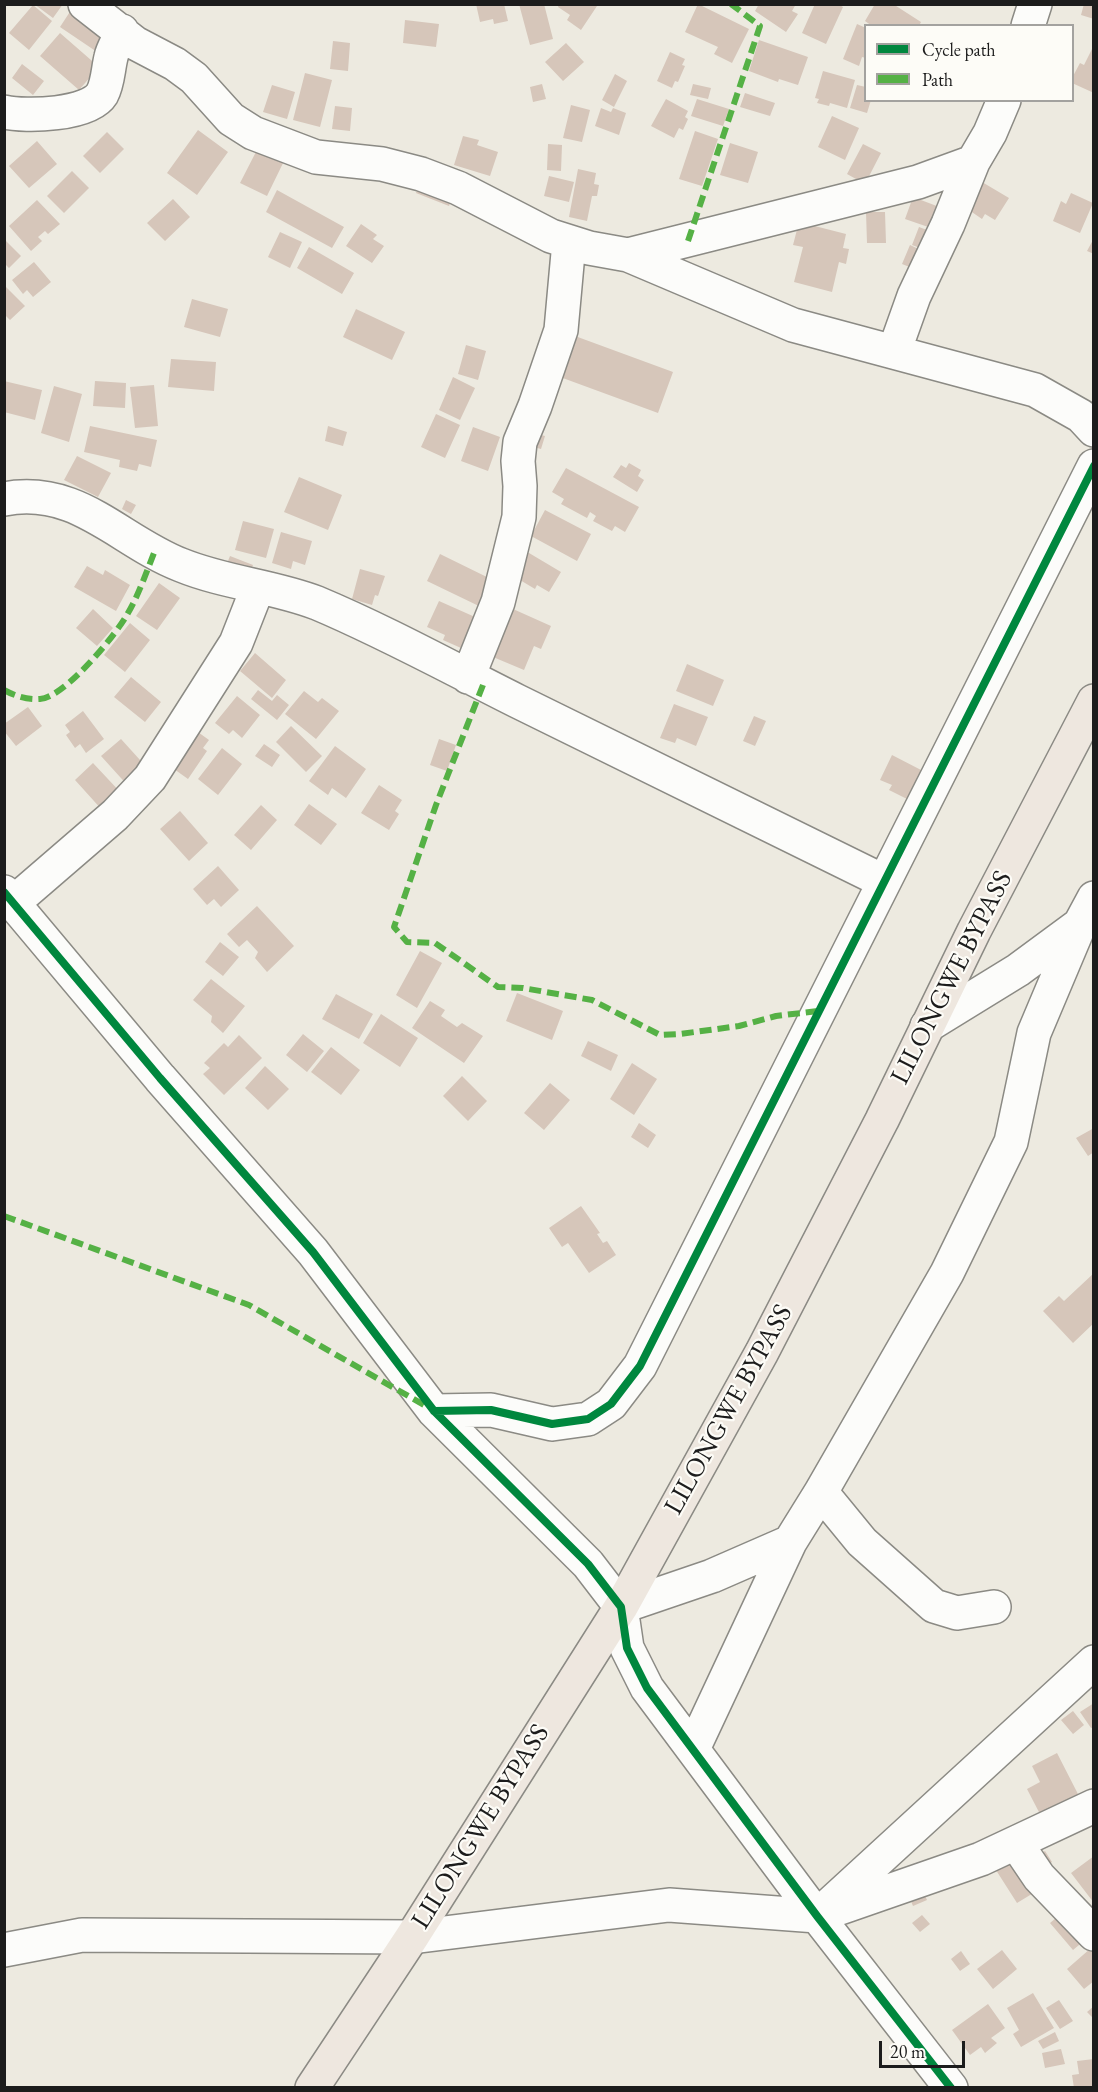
<!DOCTYPE html>
<style>
body{margin:0}
#map{position:relative;width:1098px;height:2092px;overflow:hidden;background:#edeae0;font-family:"EB Garamond",serif}
canvas{display:block}
.frame{position:absolute;inset:0;border:6px solid #1c1c1c;pointer-events:none}
.legend{position:absolute;left:864px;top:24px;width:210px;height:78px;box-sizing:border-box;background:#fdfcf7;border:2px solid #a3a29f;margin:0;padding:8px 10px;list-style:none;font-size:18px;color:#1c1c1c}
.legend li{display:flex;align-items:center;gap:12px;height:30px}
.legend b{width:30px;border:2px solid #a3a29f}
.scale{position:absolute;left:879px;top:2041px;width:86px;height:27px;box-sizing:border-box;border:3px solid #1c1c1c;border-top:0;padding-left:8px;font-size:18px;line-height:21px;white-space:nowrap;color:#1c1c1c;-webkit-text-stroke:4px #fdfcf7;paint-order:stroke}
</style>
<div id="map">
<canvas width="1098" height="2092"></canvas>
<div class="frame"></div>
<ul class="legend">
<li><b style="height:8px;background:#00873e"></b>Cycle path</li>
<li><b style="height:8px;background:#55b145"></b>Path</li>
</ul>
<div class="scale">20 m</div>
</div>
<script>
const c = document.querySelector('canvas').getContext('2d');
c.lineJoin = 'round';
function paint(path, color) { c.fillStyle = color; c.fill(path, 'evenodd'); }
function trace(path, color, width, dash) { c.strokeStyle = color; c.lineWidth = width; c.lineCap = dash ? 'butt' : 'round'; c.setLineDash(dash || []); c.stroke(path); }
function write(font, color, halo, rows, align = 'center') {
  c.font = font + ' "EB Garamond",serif'; c.lineWidth = 4.5; c.setLineDash([]); c.textBaseline = 'middle'; c.strokeStyle = halo; c.fillStyle = color; for (const [text, x, y, turn = 0] of rows) {
    c.save(); c.translate(x, y); c.rotate((+turn || 0) * Math.PI / 180); c.textAlign = isNaN(turn) ? turn : align; if (halo) c.strokeText(text, 0, 0); c.fillText(text, 0, 0); c.restore();
  }
}
const building = new Path2D(`
 M34,4H63L53,18Z
 M75,4L116,31L100,54L60,27Z
 M476,4H504L508,21L494,24L493,19L480,22Z
 M519,4H544L553,39L530,45Z
 M559,4H596L597,6L581,30L567,20L570,15L558,7Z
 M698,4L749,29L732,63L714,54L718,47L685,32Z
 M759,4H796L792,11L798,14L786,32L755,11Z
 M815,4H838L843,7L826,44L802,33Z
 M875,4H893L921,22L919,26H872L865,21Z
 M1084,4H1094V19L1081,15Z
 M33,5L52,21L29,50L9,33Z
 M405,20L439,24L436,47L403,43Z
 M857,24L866,28V58L862,57L859,66L843,59Z
 M60,33L99,67L79,90L40,56Z
 M759,40L808,57L798,85L779,79L778,82L749,71Z
 M333,41L350,43L348,71L330,69Z
 M566,43L584,62L563,81L545,62Z
 M1094,45V93L1072,83V78L1080,63L1084,65Z
 M670,52L685,59L682,65L685,66L678,82L675,81L672,88L657,81Z
 M22,64L44,81L33,95L12,78Z
 M823,71L855,80L847,108L830,103L829,106L817,103L819,99L815,98Z
 M305,73L332,80L320,127L293,120Z
 M615,74L627,81L614,107L602,100Z
 M542,84L546,99L533,102L530,87Z
 M693,84L711,88L708,99L690,95Z
 M272,85L295,92L287,119L263,112Z
 M857,85L866,87V100H871L867,113L850,108Z
 M745,93L775,103L770,116L740,107Z
 M666,99L688,111L685,117L688,119L683,130L679,128L674,138L651,126Z
 M697,99L729,109L723,126L691,116Z
 M571,105L590,110L582,142L563,138Z
 M335,106L352,108L350,131L332,129Z
 M601,108L611,112L613,108L626,113L619,135L595,126Z
 M832,116L859,128L845,160L818,147Z
 M198,130L228,152L197,195L167,173Z
 M695,131L718,139L702,186L679,179Z
 M107,132L124,149L100,173L83,156Z
 M463,136L479,140L477,145L498,152L490,176L454,165Z
 M37,141L57,164L29,188L9,166Z
 M730,143L758,152L748,183L720,175Z
 M548,144L562,145L561,171L547,170Z
 M863,144L881,153L865,184L847,174Z
 M259,146L285,159L267,196L240,183Z
 M578,169L596,173L594,184L599,185L597,196H592L587,221L569,217Z
 M72,171L89,188L64,213L47,196Z
 M549,176L574,182L569,202L544,196Z
 M421,181L454,194L449,206L416,193Z
 M982,182L1009,198L995,220L985,214L982,219L966,208Z
 M277,190L344,227L332,248L266,212Z
 M1071,193L1093,203L1080,233L1053,221L1061,201L1066,204Z
 M913,197L942,208L934,229L905,219Z
 M173,199L190,217L165,241L147,223Z
 M37,200L60,224L48,234L45,231L38,237L42,241L31,251L9,226Z
 M866,212H885L886,243H867Z
 M799,222L846,234L843,248L849,249L846,264L839,262L832,292L794,282L803,247L793,245Z
 M361,224L377,235L373,239L384,246L372,263L346,246Z
 M919,227L935,233L928,251L912,245Z
 M280,232L302,242L290,268L268,257Z
 M1094,238V254L1087,251Z
 M5,240L21,256L9,268L6,265L5,266Z
 M910,245L925,252L917,270L902,264Z
 M309,247L354,273L342,294L297,268Z
 M34,262L51,282L33,297L27,290L23,294L12,280Z
 M4,285L25,306L10,320L4,314Z
 M192,299L228,309L220,337L184,327Z
 M356,309L405,332L392,360L343,337Z
 M575,336L673,372L658,413L560,377Z
 M466,345L486,351L478,380L458,374Z
 M171,359L216,362L214,391L168,387Z
 M453,377L475,388L460,420L439,410Z
 M4,381L42,390L35,420L4,412Z
 M95,381L126,383L125,408L93,406Z
 M154,385L158,426L135,428L130,387Z
 M54,386L82,394L69,442L41,433Z
 M436,414L460,425L445,458L421,447Z
 M90,426L157,440L151,467L139,464L137,471L119,467L120,460L84,452Z
 M328,426L347,432L343,446L325,441Z
 M473,427L500,437L488,471L461,461Z
 M529,432L545,436L541,449L526,445Z
 M77,456L111,473L98,497L64,480Z
 M629,463L641,470L638,476L644,480L637,492L613,477L621,465L626,468Z
 M566,468L639,507L625,532L615,526L612,531L593,521L596,516L590,512L587,518L561,504L564,499L552,492Z
 M299,477L342,495L328,530L284,512Z
 M126,500L136,505L131,514L122,509Z
 M545,510L591,534L577,561L531,536Z
 M243,521L274,529L266,558L235,550Z
 M281,532L312,541L305,565L293,561L291,569L272,563Z
 M524,550L561,572L549,592L537,585L535,589L520,580L523,576L512,570Z
 M440,554L495,581L483,608L427,581Z
 M230,556L253,565L249,575L226,566Z
 M87,566L103,575L105,570L130,585L116,611L74,587Z
 M360,569L385,576L378,596L375,595L372,605L352,599Z
 M159,583L180,598L157,630L136,616Z
 M439,601L484,621L470,652L443,640L445,635L427,627Z
 M93,609L113,628L97,646L76,628Z
 M513,609L551,626L541,649L534,646L524,670L493,657Z
 M130,623L150,640L125,672L104,655Z
 M255,653L286,680L272,698L240,671Z
 M687,664L724,680L713,706L676,691Z
 M131,677L161,702L145,722L114,697Z
 M258,690L272,701L277,695L289,705L277,720L251,699Z
 M304,691L318,702L322,698L339,711L316,739L285,714Z
 M237,696L260,715L242,738L233,730L229,734L215,723Z
 M674,704L708,717L696,746L677,738L675,743L660,738Z
 M28,707L42,726L16,746L4,731V724Z
 M83,711L104,739L86,753L80,744L75,748L66,735L70,732L65,725Z
 M754,716L766,721L755,746L743,741Z
 M291,726L322,756L306,772L276,742Z
 M191,727L209,740L203,748L207,751L188,779L167,764Z
 M121,739L150,771L130,788L101,756Z
 M439,739L456,745L447,771L430,765Z
 M264,744L280,755L272,767L255,756Z
 M335,746L366,769L346,798L332,788L328,795L309,781Z
 M222,748L242,764L218,795L198,779Z
 M892,755L923,771L909,800L889,790L892,785L880,780Z
 M93,763L122,794L103,811L75,780Z
 M379,785L402,800L395,811L399,814L389,830L361,813Z
 M309,804L337,824L321,845L294,825Z
 M261,805L277,820L251,850L234,835Z
 M180,811L208,843L189,861L160,829Z
 M218,866L239,890L221,907L214,899L207,905L193,889Z
 M257,906L294,946L267,972L255,958L258,952L247,940L239,947L227,934Z
 M220,942L239,957L223,976L205,962Z
 M420,951L442,963L417,1008L396,995Z
 M211,979L245,1006L223,1033L211,1022L212,1016L193,1000Z
 M517,993L563,1011L552,1040L506,1021Z
 M336,994L373,1014L359,1039L322,1019Z
 M430,1001L445,1010L441,1016L457,1027L462,1023L483,1036L464,1063L412,1028Z
 M381,1014L418,1038L400,1067L363,1043Z
 M303,1034L324,1051L307,1072L286,1055Z
 M239,1035L262,1058L224,1095L203,1074L210,1068L204,1063L224,1043L228,1047Z
 M588,1041L618,1055L611,1071L581,1056Z
 M331,1047L360,1070L341,1095L311,1072Z
 M632,1063L657,1079L634,1115L610,1099Z
 M265,1066L289,1089L268,1110L245,1088Z
 M462,1076L487,1101L468,1121L443,1096Z
 M550,1083L570,1100L544,1130L524,1113Z
 M639,1123L656,1135L648,1148L631,1137Z
 M1094,1128V1152L1088,1156L1076,1138Z
 M581,1206L600,1233L597,1234L603,1243L607,1241L616,1255L589,1273L568,1243L562,1247L549,1228Z
 M1094,1273V1323L1073,1343L1043,1311L1059,1296L1064,1301Z
 M1094,1703V1727L1091,1728L1080,1712Z
 M1073,1711L1084,1725L1073,1734L1061,1720Z
 M1057,1753L1079,1796L1041,1816L1027,1789L1040,1782L1032,1766Z
 M1045,1851L1052,1862L1045,1867L1038,1856Z
 M1017,1853L1040,1889L1017,1903L994,1867Z
 M1094,1856V1903L1071,1873Z
 M922,1889L927,1900L913,1906L908,1894Z
 M1062,1913L1085,1940L1073,1950L1050,1923Z
 M922,1915L930,1924L920,1932L912,1923Z
 M1091,1948L1094,1951V1981L1084,1989L1067,1969Z
 M1002,1950L1017,1969L993,1989L977,1969Z
 M961,1951L970,1964L960,1971L951,1959Z
 M1033,1993L1054,2028L1021,2047L1013,2034L1019,2030L1007,2008Z
 M1059,2000L1073,2021L1060,2029L1046,2008Z
 M988,2004L1005,2028L991,2038L997,2043L985,2053L981,2047L970,2055L952,2030Z
 M1094,2006V2019L1087,2012Z
 M1055,2032L1059,2041L1043,2049L1038,2041Z
 M1061,2049L1065,2064L1045,2068L1042,2053Z
 M1094,2059V2088H1074L1072,2075L1079,2074L1077,2061Z`);
const minor = new Path2D(`
 M85,4L135,43L175,64L194,78L231,119L253,133L316,157L382,164L421,174L458,188L551,236L589,248L628,255L793,325L1035,390L1081,416L1094,430
 M1028,26L1035,4
 M4,112C26,117 89,115 102,94C108,83 108,69 111,57C113,48 119,40 122,31
 M628,255L918,182L973,162
 M894,352L914,296L948,224L973,162L990,133L1004,100
 M4,499C78,485 119,541 181,565C225,583 273,586 317,603C386,632 451,668 517,701C639,762 761,822 883,881
 M468,677L498,602L519,517L520,486L518,461L520,442L535,406L561,330L569,242
 M4,892L160,1078L313,1252L434,1411L588,1564L621,1607L627,1648L647,1688L817,1916L951,2088
 M13,903L115,815L150,778L236,643L258,587
 M927,1026L1018,970L1079,925
 M434,1411L491,1410L552,1424L588,1419L611,1404L640,1366L1094,466
 M821,1492L862,1542L934,1606L957,1613L994,1607
 M621,1607L712,1576L790,1542
 M693,1749L790,1542L821,1492L947,1273L1011,1142L1034,1033L1080,924L1094,898
 M1016,1843L1039,1877L1094,1934
 M827,1907L1094,1662
 M4,1950L82,1935L412,1937L669,1905L817,1916L981,1859L1094,1806`);
const major = new Path2D(`
 M312,2088L412,1937L621,1607L762,1352L882,1120L974,931L1094,701`);
const quiet = new Path2D(`
 M688,241L760,26L731,4
 M483,685L436,805L394,927L407,942L435,943L498,987L523,988L592,1000L660,1035L680,1034L739,1026L776,1016L818,1011
 M4,690C15,696 27,700 40,699C64,698 117,634 128,613C139,594 146,573 154,553
 M4,1216L249,1305L424,1405`);
const cycleway = new Path2D(`
 M4,892L160,1078L313,1252L434,1411L588,1564L621,1607L627,1648L647,1688L817,1916L951,2088
 M434,1411L491,1410L552,1424L588,1419L611,1404L640,1366L1094,466`);
const streetNames = [
 ["LILONGWE BYPASS",952,978,-63],
 ["LILONGWE BYPASS",729,1410,-61],
 ["LILONGWE BYPASS",481,1827,-58]
];
paint(building, '#d6c6ba');
trace(minor, '#8b8a84', 36);
trace(major, '#8b8a84', 36);
trace(minor, '#fcfcfa', 33);
trace(major, '#eee7df', 33);
trace(quiet, '#55b145', 6, [12, 6]);
trace(cycleway, '#00873e', 8);
write('27px', '#1c1c1c', '#fdfcf7', streetNames);
</script>
